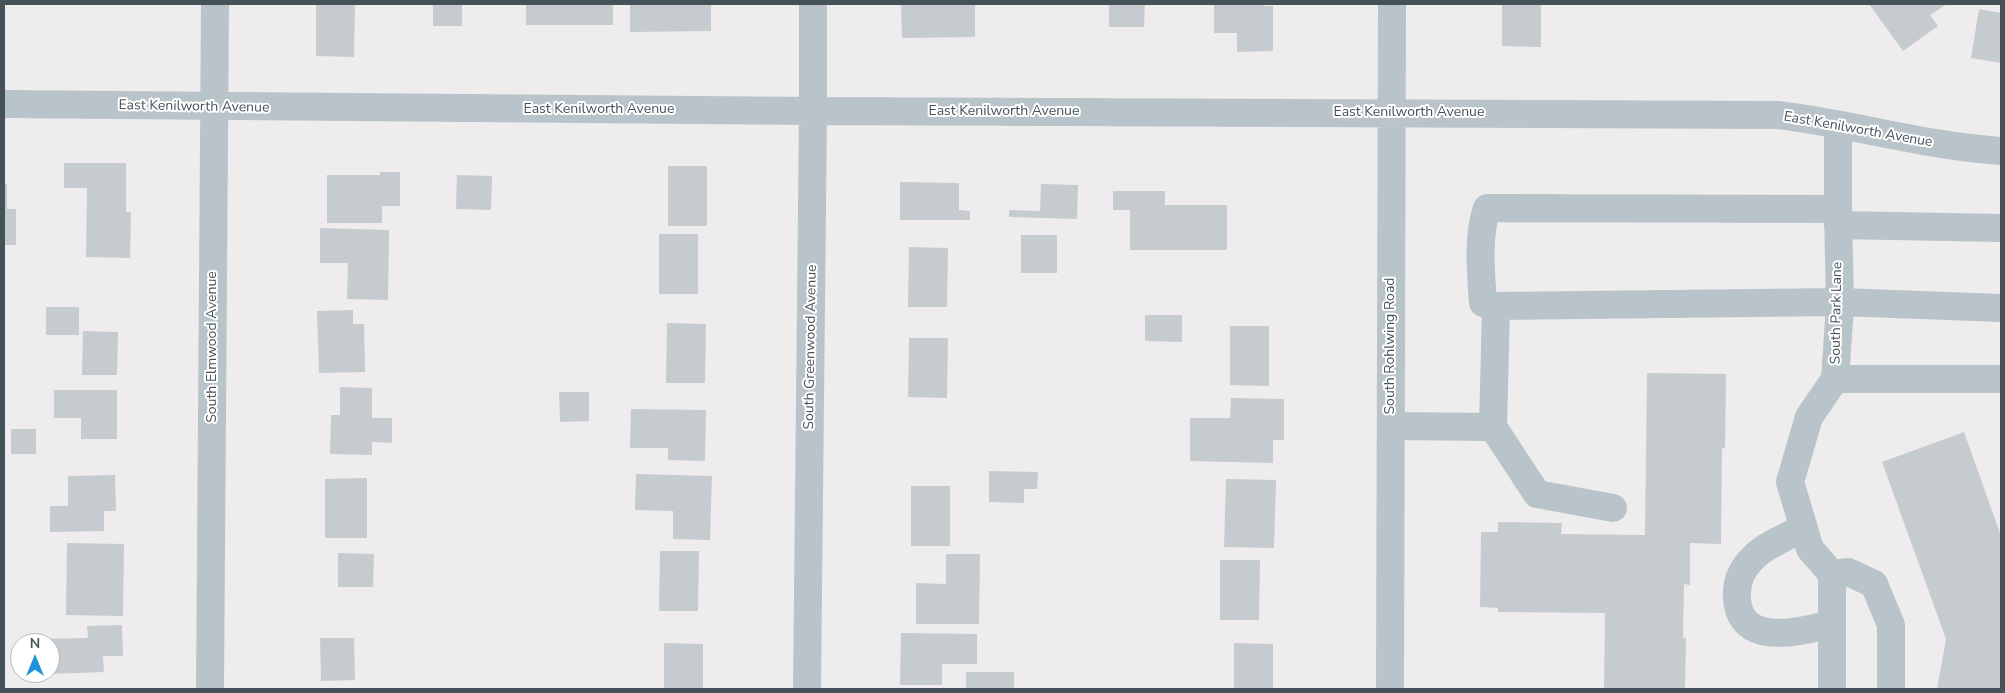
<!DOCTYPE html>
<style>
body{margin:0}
#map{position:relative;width:2005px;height:693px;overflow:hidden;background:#efeced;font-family:"Nunito Sans",sans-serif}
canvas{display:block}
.frame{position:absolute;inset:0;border:5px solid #455359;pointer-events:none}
.north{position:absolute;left:10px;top:633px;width:50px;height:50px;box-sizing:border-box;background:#fff;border:1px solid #b5babd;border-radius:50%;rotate:0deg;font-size:14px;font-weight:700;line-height:20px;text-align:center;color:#455359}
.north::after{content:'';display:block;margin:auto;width:18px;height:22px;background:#1f93d7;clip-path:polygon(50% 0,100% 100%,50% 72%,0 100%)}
</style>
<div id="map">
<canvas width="2005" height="693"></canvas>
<div class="frame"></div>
<div class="north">N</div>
</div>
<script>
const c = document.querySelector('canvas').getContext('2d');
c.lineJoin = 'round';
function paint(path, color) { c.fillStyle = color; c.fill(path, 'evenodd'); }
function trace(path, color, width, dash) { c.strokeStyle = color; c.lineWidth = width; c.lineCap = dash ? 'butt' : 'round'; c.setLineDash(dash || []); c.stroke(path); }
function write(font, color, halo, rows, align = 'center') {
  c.font = font + ' "Nunito Sans",sans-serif'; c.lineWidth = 4; c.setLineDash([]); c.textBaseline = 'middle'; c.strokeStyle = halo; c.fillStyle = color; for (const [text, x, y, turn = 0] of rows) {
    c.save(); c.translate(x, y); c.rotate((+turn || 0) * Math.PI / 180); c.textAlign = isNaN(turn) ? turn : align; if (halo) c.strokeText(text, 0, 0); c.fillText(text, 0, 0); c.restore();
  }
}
const building = new Path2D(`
 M316,4H355L354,57L316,56Z
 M433,4H462V26H433Z
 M526,4H613V25H526Z
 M630,4H711V31L630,32Z
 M901,4H975V37L902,38Z
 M1109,4H1145L1144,27H1109Z
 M1229,4H1264V6H1273V51L1237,52V33H1214V5Z
 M1502,4H1541V47L1502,46Z
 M1869,4H1947L1930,15L1938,26L1903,51Z
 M1979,9L2001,13V63L1971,58Z
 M64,163H126V212H131L130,258L86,257L87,188H64Z
 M668,166H707V226H668Z
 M380,172H400V206H382V223H327V175H380Z
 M457,175L492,176L491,210L456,209Z
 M900,182L959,183V210L970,211V220H900Z
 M4,184H7V209H16V245H4Z
 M1041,184L1078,185L1077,219L1009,217V210L1040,211Z
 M1113,191H1165V205H1227V250H1130V210H1113Z
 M320,228L389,230L388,300L347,299L348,263H320Z
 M659,234H698V294H659Z
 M1021,235H1057V273H1021Z
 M909,247L948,248L947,307H908Z
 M46,307H79V335H46Z
 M353,310V324H364L365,372L319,373L317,311Z
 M1145,315H1182V342L1145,341Z
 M667,323L706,324L705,383H666Z
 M1230,326H1269V386L1230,385Z
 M83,331L118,332L117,375H82Z
 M909,338H948L947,398L908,397Z
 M1647,373L1726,374L1725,448H1722L1721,544L1690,543V585L1684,584L1683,638H1686L1685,689H1604L1605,613L1498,612V608L1480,607L1481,532H1498V522L1562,523L1561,534L1645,535Z
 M340,387L372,388V418H392V443L372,442V455L330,454L331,415H340Z
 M54,390H117V439H81V418H54Z
 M559,392H589V421L560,422Z
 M1231,398L1284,399V440H1273V463L1190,461V418H1230Z
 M631,409L706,410L705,461L668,460V448H630Z
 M11,429H36V454H11Z
 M1964,432L2001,536V689H1937L1946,639L1882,462Z
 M989,471L1038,472L1037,489H1024V503L989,502Z
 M636,474L712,476L710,540L673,539V511L635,510Z
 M115,475L116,511H104V531L50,532V506H68V476Z
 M367,478V538H325V479Z
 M1226,479L1276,480L1274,548L1224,547Z
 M911,486H950V546H911Z
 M67,543L124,544L123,616L66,615Z
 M660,551H699L698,611H659Z
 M338,553L374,554L373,587H338Z
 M946,554H980L979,624H916V583L946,584Z
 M1220,560H1260L1259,620H1220Z
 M122,625L123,656H103L104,672L50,674V643H34V639L88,638L87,626Z
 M901,633L977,634V664H942V685H900Z
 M320,638H354L355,680L321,681Z
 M664,643L703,644V689H664Z
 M1234,643L1273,644V689H1234Z
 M966,672H1014V689H966Z`);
const minor = new Path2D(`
 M4,104L813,111L1778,115C1853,124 1926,146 2001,151
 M1838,225L2001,228
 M1496,306L1483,303C1481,272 1477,238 1487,208L1838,209
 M1835,379H2001
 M1391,426L1493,427L1537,494L1613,508
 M1493,427L1496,306L1840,302L2001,308
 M1804,528C1790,535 1764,546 1754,557C1742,568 1736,582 1737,598C1740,649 1801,631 1832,624
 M1832,574L1848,572L1874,584L1891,625V689
 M210,689L215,4
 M807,689L813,111V4
 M1390,689L1392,4
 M1832,689V574L1810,549L1790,482L1809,417L1835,379L1840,306L1838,209V125`);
const streetNames = [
 ["East Kenilworth Avenue",194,107,1],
 ["East Kenilworth Avenue",599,110],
 ["East Kenilworth Avenue",1004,112],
 ["East Kenilworth Avenue",1409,113],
 ["East Kenilworth Avenue",1858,130,10],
 ["South Park Lane",1837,313,-89],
 ["South Rohlwing Road",1391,346,-90],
 ["South Elmwood Avenue",213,347,-90],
 ["South Greenwood Avenue",811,347,-89]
];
paint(building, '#c6cbcf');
trace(minor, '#b8c4c9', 28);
write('14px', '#455359', '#fff', streetNames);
</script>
